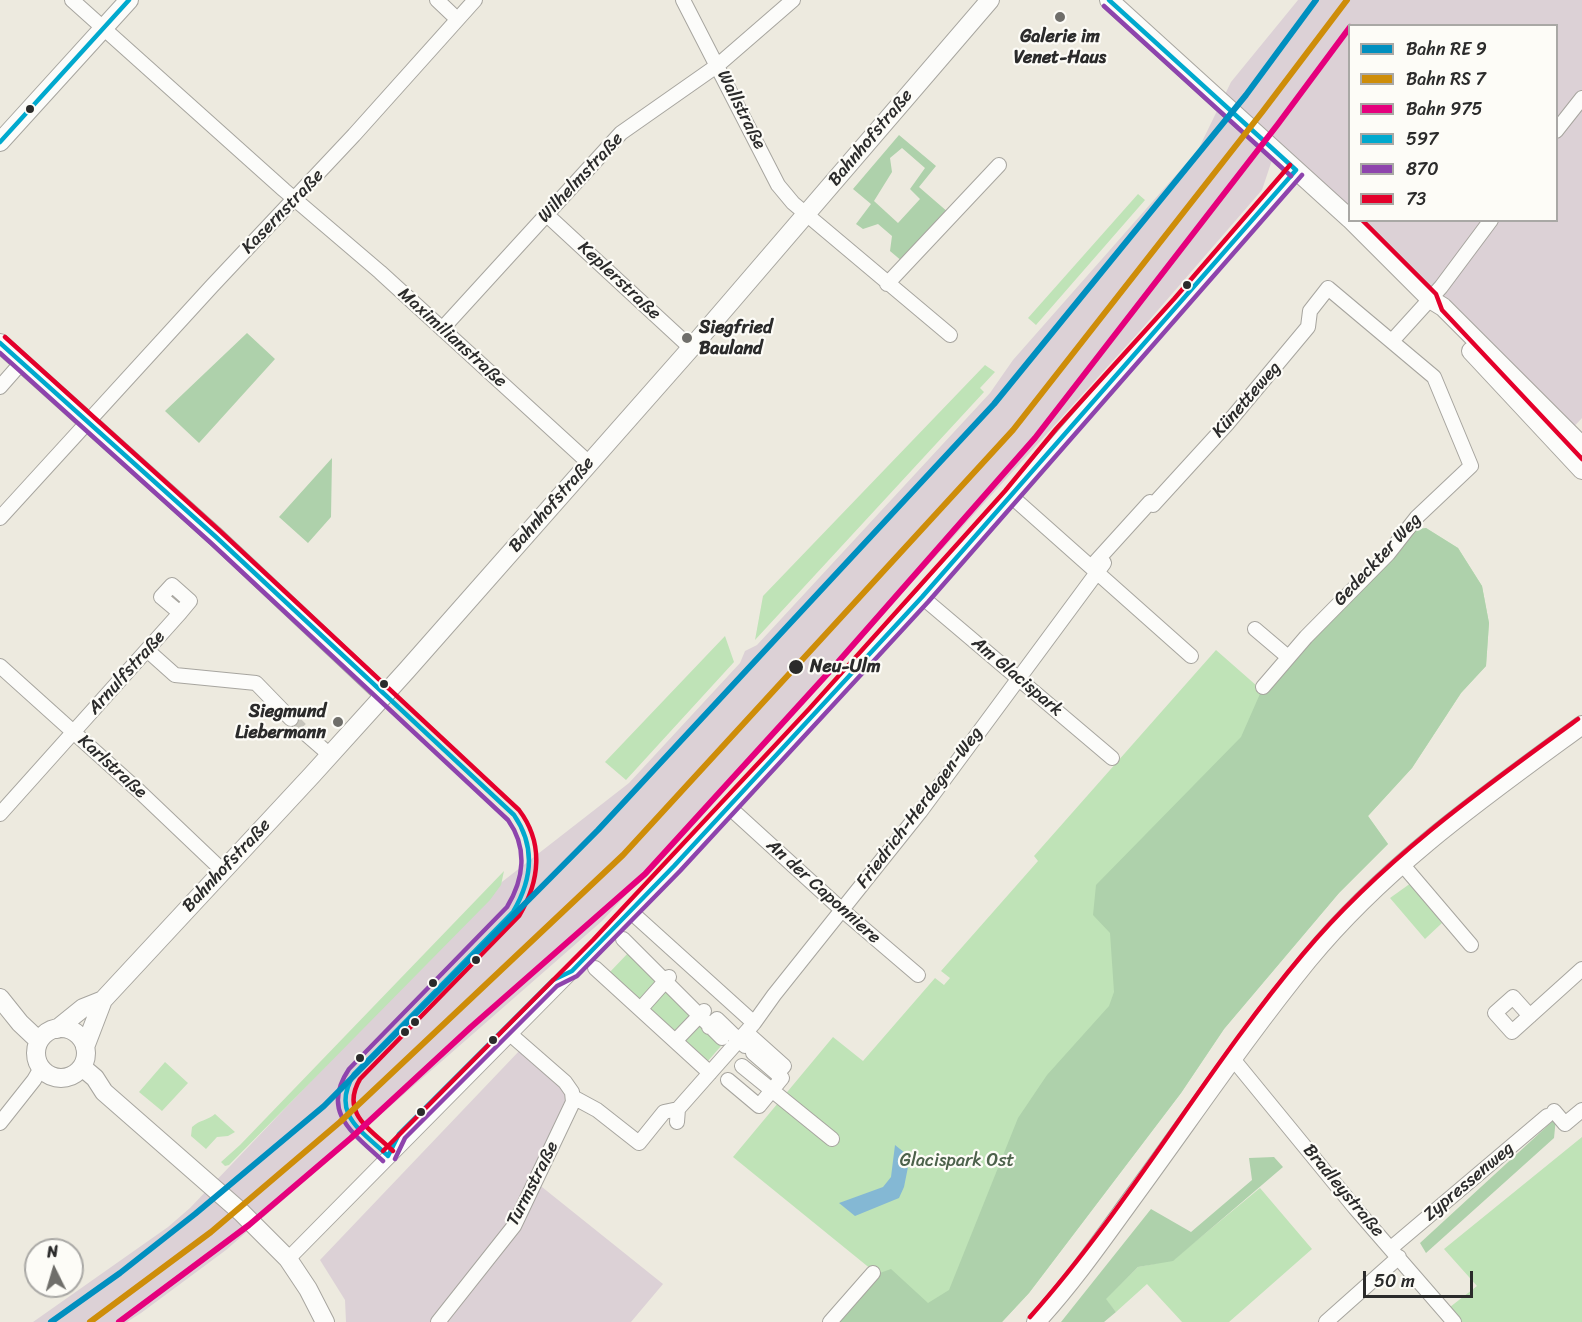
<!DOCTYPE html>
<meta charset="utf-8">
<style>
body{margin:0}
#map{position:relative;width:1582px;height:1322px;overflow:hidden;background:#edeadf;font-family:Sriracha,sans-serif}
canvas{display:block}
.legend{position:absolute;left:1348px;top:24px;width:210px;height:198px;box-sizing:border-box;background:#fdfcf7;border:2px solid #a9a8a5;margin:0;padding:8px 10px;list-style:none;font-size:18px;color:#2b2b2b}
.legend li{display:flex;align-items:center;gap:12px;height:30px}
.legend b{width:30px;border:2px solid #a9a8a5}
.north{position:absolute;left:24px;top:1238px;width:60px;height:60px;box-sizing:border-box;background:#fdfcf7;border:2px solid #a9a8a5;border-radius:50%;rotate:355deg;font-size:16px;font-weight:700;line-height:24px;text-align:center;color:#2b2b2b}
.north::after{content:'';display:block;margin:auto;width:21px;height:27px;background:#6f6e6a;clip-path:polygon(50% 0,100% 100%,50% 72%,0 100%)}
.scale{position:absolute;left:1363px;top:1271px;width:110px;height:27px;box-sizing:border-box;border:3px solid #2b2b2b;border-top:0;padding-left:8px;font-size:18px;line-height:21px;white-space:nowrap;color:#2b2b2b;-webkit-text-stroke:4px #fdfcf7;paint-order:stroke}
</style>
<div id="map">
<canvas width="1582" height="1322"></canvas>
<ul class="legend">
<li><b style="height:8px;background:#008fbf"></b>Bahn RE 9</li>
<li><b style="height:8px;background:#ce8d09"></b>Bahn RS 7</li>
<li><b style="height:8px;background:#e5007d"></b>Bahn 975</li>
<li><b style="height:8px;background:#00a9ce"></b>597</li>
<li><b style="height:8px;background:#8e44ad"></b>870</li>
<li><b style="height:8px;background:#e4002b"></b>73</li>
</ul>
<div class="north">N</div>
<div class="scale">50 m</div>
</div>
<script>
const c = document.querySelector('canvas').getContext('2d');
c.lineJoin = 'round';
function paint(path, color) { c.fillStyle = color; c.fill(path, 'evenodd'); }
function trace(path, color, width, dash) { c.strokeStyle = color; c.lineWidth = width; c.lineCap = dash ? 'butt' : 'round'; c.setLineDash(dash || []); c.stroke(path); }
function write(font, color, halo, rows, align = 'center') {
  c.font = font + ' Sriracha,sans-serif'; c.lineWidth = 4.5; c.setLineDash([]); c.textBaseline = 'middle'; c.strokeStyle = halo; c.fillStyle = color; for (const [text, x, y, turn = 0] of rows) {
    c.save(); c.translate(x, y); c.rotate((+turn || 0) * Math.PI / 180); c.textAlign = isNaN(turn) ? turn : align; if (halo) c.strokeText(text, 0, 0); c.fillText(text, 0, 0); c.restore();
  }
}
const industrial = new Path2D(`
 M1298,0H1582V418L1568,433L1351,221L1556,220V26H1350L1349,219L1275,151L1262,190L1139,332L803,703L602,921L226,1250L141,1313L127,1322H33L168,1227L190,1208L498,885L629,783L740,663L745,651L757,645L990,393L1013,360L1198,150L1231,82Z
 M521,1049L565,1091L567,1099L565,1112L532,1179L663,1284L631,1322H346L345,1300L320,1260Z`);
const green = new Path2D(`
 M1138,194L1145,200L1036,325L1028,318Z
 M985,365L995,372L980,388L984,392L755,640L763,596Z
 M1426,528L1458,548L1482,586L1489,623L1486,666L1461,693L1412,768L1368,816L1388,844L1339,893L1224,1029L1181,1093L1029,1293L1002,1322H835L877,1274L733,1157L833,1037L863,1061L935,978L944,985L950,978L941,971L1038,861L1034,856L1216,650L1257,686Z
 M725,636L734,662L626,780L605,762Z
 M504,871L501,885L490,900L229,1165L225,1166L221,1162L240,1145Z
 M1411,883L1442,923L1425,939L1390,898Z
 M629,952L657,981L639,1000L609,973Z
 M666,989L692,1016L676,1033L647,1008Z
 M700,1025L721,1046L708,1061L685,1040Z
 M165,1062L188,1083L162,1111L139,1092Z
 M215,1114L235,1132L228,1136L217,1137L206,1149L191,1136L192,1127C201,1119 207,1121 215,1114Z
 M1582,1137V1322H1462L1450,1307L1477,1286L1444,1249Z
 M1260,1188L1312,1249L1229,1322H1182L1147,1284L1116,1312L1105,1299L1138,1267L1173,1260Z`);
const forest = new Path2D(`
 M899,135L936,166L919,187L949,213L903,262L890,251L892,236L878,224L863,229L856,224L871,204L853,189ZM902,148L925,168L910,189L920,199L898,223L874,201L892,172L890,158Z
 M247,333L275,359L199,443L165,411Z
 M332,458L331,517L308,543L279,517Z
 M1426,528L1458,548L1482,586L1489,623L1486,666L1461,693L1412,768L1368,816L1388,844L1339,893L1224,1029L1181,1093L1029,1293L1002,1322H835L877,1274L891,1269L928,1303L949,1290L1018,1118L1047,1075L1109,1006L1114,992L1110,933L1093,915L1096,885L1241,737L1263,687L1406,530Z
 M1556,1118L1554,1138L1426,1253L1420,1243Z
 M1274,1157L1283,1167L1173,1261L1138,1267L1106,1299L1116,1312L1104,1322H1061L1151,1209L1191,1232L1252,1180L1249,1158Z`);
const water = new Path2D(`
 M895,1145L910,1157L904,1187L899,1198L855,1216L839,1203L883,1187L891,1177Z`);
const streetTunnel = new Path2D(`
 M291,719L307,735`);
const street = new Path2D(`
 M72,0L284,190L380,272L589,463
 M437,0L457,19
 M683,0L778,185L793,203L950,335
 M1556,131L1582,98
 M547,215L691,348
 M887,284L999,165
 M442,329L621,133L718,65L793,0
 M1392,341L1441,287L1491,220
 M0,387L22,362
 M1011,496L1191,656
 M0,518L212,286L354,135L475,0
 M1091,567L1150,502L1153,505L1227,424L1308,327L1310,311L1328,288L1434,377L1471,466L1417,517L1388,554L1306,637L1263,687
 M922,597L1112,758
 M1255,629L1288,657
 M147,650L175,675L256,683L291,719
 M0,666L140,792L223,871
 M307,735L330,755
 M729,807L842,910L918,975
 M0,814C60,747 120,680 180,613L190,601L172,585L161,597L180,613
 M1402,864L1471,945
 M630,911L754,1023
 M623,939L722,1038
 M595,968L710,1073
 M644,1005L669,977
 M1530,1016L1513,997L1495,1013L1512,1032L1582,969
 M709,1027L717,1019L745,1046
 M746,1032L784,1066L777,1074
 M679,1037L704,1011
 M1233,1059L1355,1208L1454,1322
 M742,1066L832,1139
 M728,1080L759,1106L782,1078L753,1053
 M573,1097L597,1110L639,1143L664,1112L678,1109
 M1554,1111L1565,1124L1582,1110
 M677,1122L678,1109L754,1023L774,995L920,812L1104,563
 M0,1123L34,1080L41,1068
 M1391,1248L1547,1116
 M288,1259L598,945L729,807L922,597L1296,170
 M438,1322L514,1226L573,1102L572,1092L565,1082L510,1034
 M830,1322L873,1273
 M1326,1322L1399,1257`);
const secondary = new Path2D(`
 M1109,0L1350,219
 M0,142L129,0
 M1351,220L1430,299L1443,307L1582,446
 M0,343L216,537L384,695
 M1471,351L1582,470
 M0,998L20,1023L39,1041
 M36 1053a25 25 0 1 1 50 0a25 25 0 1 1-50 0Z
 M57,1029L83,1008L103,1000
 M85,1047L103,1000L312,775L407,670L691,348L990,0
 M82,1067L95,1078L104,1092L241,1212L288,1259L308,1289L325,1322
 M1036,1322C1073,1282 1104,1237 1136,1193C1193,1115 1247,1035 1308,960C1385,866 1485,796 1582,725`);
const bus1 = new Path2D(`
 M1109,0L1296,170
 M0,142L129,0
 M0,343L216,537L514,815C536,847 532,880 513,912L354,1074C330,1114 361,1130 388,1156
 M388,1156L399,1134L553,980L572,971L674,866L922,597L1296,170`);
const bus2 = new Path2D(`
 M1104,6L1291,176
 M0,353L211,543L508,820C528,848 524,879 507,907L349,1069C320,1112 353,1133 383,1161
 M395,1159L405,1138L557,986L577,976L680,871L928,602L1302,175`);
const bus3 = new Path2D(`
 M1362,220L1436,294L1442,310L1582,459
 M5,337L221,532L519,810C544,843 540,881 519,916L360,1079C340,1113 370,1129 393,1151
 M383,1151L593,940L809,709L1005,491L1056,429L1174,299L1290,165
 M1030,1317C1131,1204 1205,1070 1303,954C1381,861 1480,790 1578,719`);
const rail1 = new Path2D(`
 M51,1322L120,1273L195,1214L324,1106L598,830L994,404L1246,95L1316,0`);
const rail2 = new Path2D(`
 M90,1322L211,1232L340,1122L623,855L1013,430L1263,111L1347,0`);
const rail3 = new Path2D(`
 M119,1322L249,1225L351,1138L471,1027L645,874L831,670L1035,438L1278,124L1350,27`);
const markers = [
 [1060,17,6,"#6f6e6a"],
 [30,109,5,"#2b2b2b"],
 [1187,285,5,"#2b2b2b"],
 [687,338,6,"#6f6e6a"],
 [796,667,8,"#2b2b2b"],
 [384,684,5,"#2b2b2b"],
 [338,722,6,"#6f6e6a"],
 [476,960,5,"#2b2b2b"],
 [433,983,5,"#2b2b2b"],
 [415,1022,5,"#2b2b2b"],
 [405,1032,5,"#2b2b2b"],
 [493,1040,5,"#2b2b2b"],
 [360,1058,5,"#2b2b2b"],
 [421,1112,5,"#2b2b2b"]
];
const poiNames = [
 ["Galerie im",1060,37],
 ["Venet-Haus",1060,58],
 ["Siegfried",699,328,"left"],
 ["Bauland",699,349,"left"],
 ["Siegmund",326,712,"right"],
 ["Liebermann",326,733,"right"]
];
const streetNames = [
 ["Wallstraße",741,110,63],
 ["Bahnhofstraße",871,138,-50],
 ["Wilhelmstraße",581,178,-47],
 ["Kasernstraße",283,212,-46],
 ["Keplerstraße",619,281,43],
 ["Maximilianstraße",452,338,42],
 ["Künetteweg",1247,400,-49],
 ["Bahnhofstraße",552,505,-49],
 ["Gedeckter Weg",1378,560,-47],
 ["Arnulfstraße",127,673,-48],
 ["Am Glacispark",1017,677,40],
 ["Karlstraße",112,767,42],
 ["Friedrich-Herdegen-Weg",920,808,-53],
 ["Bahnhofstraße",227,866,-47],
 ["An der Caponniere",823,892,42],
 ["Zypressenweg",1469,1182,-40],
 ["Turmstraße",533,1184,-63],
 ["Bradleystraße",1343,1191,50]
];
const stopNames = [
 ["Neu-Ulm",810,667]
];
const parkNames = [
 ["Glacispark Ost",957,1161]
];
paint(industrial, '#dcd1d6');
paint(green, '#bfe3b7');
paint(forest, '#aed1ab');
paint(water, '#84b8d4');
trace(streetTunnel, '#c6c4bb', 14, [14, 7]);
trace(street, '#a7a59f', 16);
trace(secondary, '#a7a59f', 20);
trace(street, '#fcfcfa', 14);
trace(secondary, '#fcfcfa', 18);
trace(bus1, '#00a9ce', 4.5);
trace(bus2, '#8e44ad', 4.5);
trace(bus3, '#e4002b', 4.5);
trace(rail1, '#008fbf', 6);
trace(rail2, '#ce8d09', 6);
trace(rail3, '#e5007d', 6);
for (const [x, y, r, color] of markers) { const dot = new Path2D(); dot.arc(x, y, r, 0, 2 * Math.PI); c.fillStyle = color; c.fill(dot); trace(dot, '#fdfcf7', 2); }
write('bold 18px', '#2b2b2b', '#fdfcf7', poiNames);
write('18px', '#2b2b2b', '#fdfcf7', streetNames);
write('bold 18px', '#2b2b2b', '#fdfcf7', stopNames, 'left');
write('18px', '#4c614b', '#fdfcf7', parkNames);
</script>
